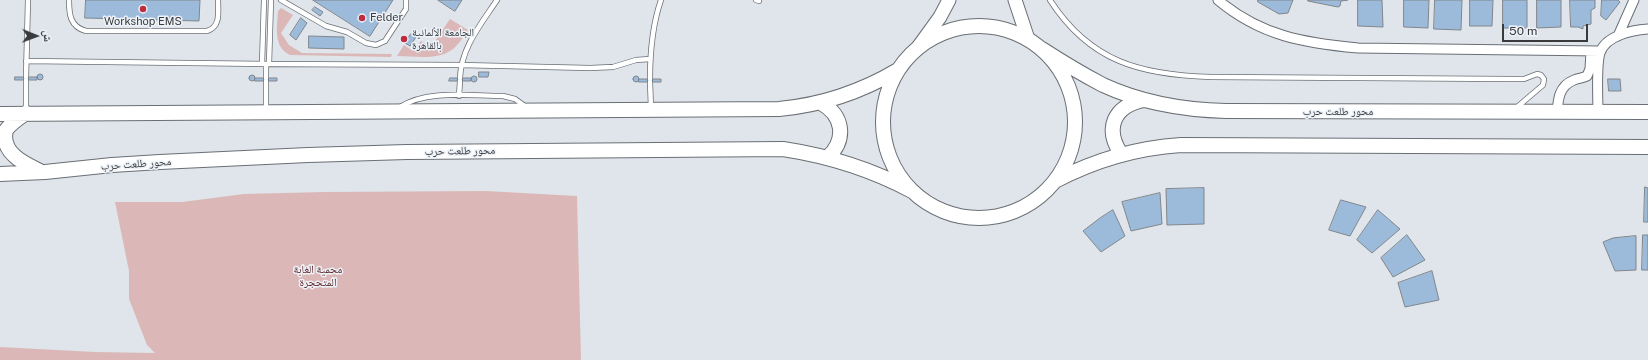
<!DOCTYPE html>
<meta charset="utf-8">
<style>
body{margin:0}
#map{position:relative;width:1648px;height:360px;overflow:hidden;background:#dfe5eb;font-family:"Public Sans","Noto Naskh Arabic",sans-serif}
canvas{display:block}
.north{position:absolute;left:16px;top:16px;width:40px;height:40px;-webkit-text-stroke:3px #ecf2f8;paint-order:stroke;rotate:91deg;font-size:11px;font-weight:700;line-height:16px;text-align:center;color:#383a3c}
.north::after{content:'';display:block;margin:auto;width:14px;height:18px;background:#383a3c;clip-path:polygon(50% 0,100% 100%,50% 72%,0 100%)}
.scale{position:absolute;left:1502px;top:24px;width:86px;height:18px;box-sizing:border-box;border:2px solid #383a3c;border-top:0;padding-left:5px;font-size:12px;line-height:14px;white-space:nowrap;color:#383a3c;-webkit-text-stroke:3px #ecf2f8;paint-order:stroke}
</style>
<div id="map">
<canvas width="1648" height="360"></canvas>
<div class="north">ش</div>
<div class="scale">50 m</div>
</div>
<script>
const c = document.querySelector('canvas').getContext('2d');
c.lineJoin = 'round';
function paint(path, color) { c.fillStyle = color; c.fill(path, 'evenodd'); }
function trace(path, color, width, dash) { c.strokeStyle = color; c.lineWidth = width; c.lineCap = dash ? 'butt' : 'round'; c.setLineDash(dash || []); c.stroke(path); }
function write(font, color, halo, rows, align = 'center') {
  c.font = font + ' "Public Sans","Noto Naskh Arabic",sans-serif'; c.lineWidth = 3; c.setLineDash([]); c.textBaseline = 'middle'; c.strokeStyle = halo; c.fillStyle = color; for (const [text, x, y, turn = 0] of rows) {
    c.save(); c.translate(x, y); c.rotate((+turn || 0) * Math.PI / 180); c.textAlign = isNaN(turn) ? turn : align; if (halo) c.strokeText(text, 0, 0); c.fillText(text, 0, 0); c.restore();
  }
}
const green = new Path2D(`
 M281,8L293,15L281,33L289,45L302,53L392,54L391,57L290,55C273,47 277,27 278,11Z
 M450,19L468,30C464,35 461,41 457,45C443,62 416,56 397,56L404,45L413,51L421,41L431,47Z
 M486,191L577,196L581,360H0V347L95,352L155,353L147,345L129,299V271L115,202H182L244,194L324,192Z`);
const building = new Path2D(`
 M86,0H200L199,21L85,18Z
 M313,0H393L370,36Z
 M438,0H462L455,11Z
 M1258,0H1293L1288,13L1279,14L1258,2Z
 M1308,0H1348L1341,1L1340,6L1338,7L1308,1Z
 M1358,0H1382L1383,27L1358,26Z
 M1404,0H1429L1428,28L1404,27Z
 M1435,0H1462L1461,30L1434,29Z
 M1470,0H1493L1492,26H1470Z
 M1503,0H1527V28H1503Z
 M1537,0H1561V27L1537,28Z
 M1570,0H1595V8L1591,10V24L1583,26V29L1578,27H1571Z
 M1602,0H1618L1620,2L1606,20L1601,16Z
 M315,7L323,12L320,16L312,10Z
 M301,18L307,23L296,40L290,35Z
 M411,34L416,37L410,46L405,43Z
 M309,36L344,37V49L309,48Z
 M479,72H489L488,77H479Z
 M37 77a3 3 0 1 1 6 0a3 3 0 1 1-6 0Z
 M249 78a3 3 0 1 1 6 0a3 3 0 1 1-6 0Z
 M633 79a3 3 0 1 1 6 0a3 3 0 1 1-6 0Z
 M471 79a3 3 0 1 1 6 0a3 3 0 1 1-6 0Z
 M15,77H37V80H15Z
 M255,78H277V81H255Z
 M450,78H471V81H449Z
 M639,79H661V82H639Z
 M1608,79H1620L1621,91H1609Z
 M1645,187L1648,188V222H1644Z
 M1204,188V224L1167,225L1166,189Z
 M1160,193L1162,224L1131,231L1122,202Z
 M1341,200L1366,207L1350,236L1329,230Z
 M1113,210L1125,236L1101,252L1083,231L1100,218Z
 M1378,210L1400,229L1372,253L1357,240Z
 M1407,235L1425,260L1393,277L1381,258Z
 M1643,235H1648V270H1642Z
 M1636,236V270L1615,271L1603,242L1613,238Z
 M1432,271L1439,300L1405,307L1398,283Z`);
const lane = new Path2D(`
 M69,0C69,14 70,27 86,31H207C221,27 218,12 218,0
 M281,0L326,26L347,32L366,43L376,45L385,41L406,9V0
 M756,0L759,1
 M1050,0C1090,62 1141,75 1211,77L1510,79H1524L1537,74L1541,75L1544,79L1543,85L1516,108
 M26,61L269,64L460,65L590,68L613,67L636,60L650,59
 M262,64L264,0
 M269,64L271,0
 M26,77L28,0
 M266,78V64
 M460,78C461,48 481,24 497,0
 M650,79C650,51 652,26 661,0
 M650,82L651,108
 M459,96L460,81
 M400,107C427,89 472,96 503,96L515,99L526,107
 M266,111V81
 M26,112V80`);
const street = new Path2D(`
 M1218,0C1261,36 1304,43 1358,48L1600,51
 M1618,36L1634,0
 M1557,113C1558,99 1559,86 1574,80C1579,78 1583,78 1587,76L1590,69L1591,51
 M1598,113C1598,98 1596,66 1600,53C1605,36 1632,30 1648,29`);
const secondary = new Path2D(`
 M1015,0L1028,39
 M919,46L940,17L949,0`);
const primary = new Path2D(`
 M883 122a96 96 0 1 1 192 0a96 96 0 1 1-192 0Z
 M1042,49C1062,62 1082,74 1103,85C1142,103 1184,110 1226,111L1648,112
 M821,103C843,115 847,139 828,157
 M26,113C19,118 11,123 6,130C0,153 25,164 40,171
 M0,114L779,109C822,105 861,92 898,70
 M1121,154C1104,128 1114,106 1144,100
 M0,174L45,172L112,165L160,162L308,155L407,152L783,149C829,156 871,169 912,191
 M1055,181C1095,160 1135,148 1181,145L1648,147`);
const markers = [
 [143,9,4,"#be2d3d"],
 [362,18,4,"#be2d3d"],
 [404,39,4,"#be2d3d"]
];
const poiNames = [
 ["Felder",370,18],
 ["Workshop EMS",143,22,"center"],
 ["الجامعة الألمانية",412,33],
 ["بالقاهرة",412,46]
];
const streetNames = [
 ["محور طلعت حرب",1338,112],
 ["محور طلعت حرب",460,151,-1],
 ["محور طلعت حرب",136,164,-4]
];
const parkNames = [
 ["محمية الغابة",318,270],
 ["المتحجرة",318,283]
];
paint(green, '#dbb8b7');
paint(building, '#9cbada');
trace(building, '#81868c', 1);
trace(lane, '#696f74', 6);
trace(street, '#696f74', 11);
trace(secondary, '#696f74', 15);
trace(primary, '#696f74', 16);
trace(lane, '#fff', 4.5);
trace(street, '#fff', 9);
trace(secondary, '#fff', 13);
trace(primary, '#fff', 14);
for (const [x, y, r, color] of markers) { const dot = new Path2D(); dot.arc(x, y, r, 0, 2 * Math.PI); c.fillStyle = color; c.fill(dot); trace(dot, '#ecf2f8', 1.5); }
write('11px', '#383a3c', '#ecf2f8', poiNames, 'left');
write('11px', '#383a3c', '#ecf2f8', streetNames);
write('11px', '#591f22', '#ecf2f8', parkNames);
</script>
